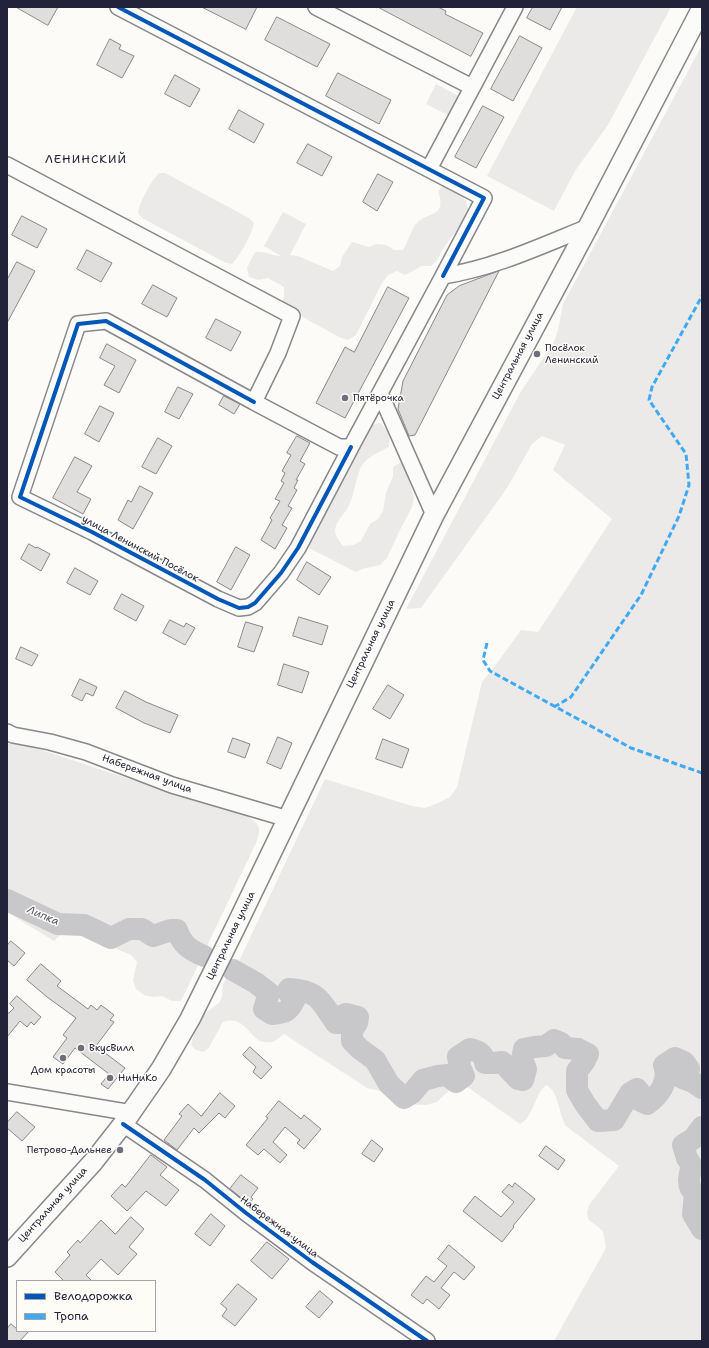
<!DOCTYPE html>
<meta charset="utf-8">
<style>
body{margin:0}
#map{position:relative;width:709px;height:1348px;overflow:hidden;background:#fcfbf8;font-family:"Shantell Sans",sans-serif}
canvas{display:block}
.frame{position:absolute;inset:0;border:8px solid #22223b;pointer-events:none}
.legend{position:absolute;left:16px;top:1280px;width:140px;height:52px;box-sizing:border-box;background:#fdfcf7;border:1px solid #a5a5ac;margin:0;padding:5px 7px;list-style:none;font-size:12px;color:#22223b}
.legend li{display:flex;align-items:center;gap:8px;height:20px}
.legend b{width:20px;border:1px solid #a5a5ac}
</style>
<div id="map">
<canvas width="709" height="1348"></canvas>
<div class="frame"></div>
<ul class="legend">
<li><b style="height:5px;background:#0057b8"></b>Велодорожка</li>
<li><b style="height:5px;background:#3fa9f5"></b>Тропа</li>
</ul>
</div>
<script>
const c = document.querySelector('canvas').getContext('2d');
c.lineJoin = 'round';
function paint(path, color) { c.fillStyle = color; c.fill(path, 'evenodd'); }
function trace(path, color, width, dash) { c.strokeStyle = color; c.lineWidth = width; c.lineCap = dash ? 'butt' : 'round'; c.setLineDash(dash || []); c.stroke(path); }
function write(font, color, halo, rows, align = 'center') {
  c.font = font + ' "Shantell Sans",sans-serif'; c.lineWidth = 3; c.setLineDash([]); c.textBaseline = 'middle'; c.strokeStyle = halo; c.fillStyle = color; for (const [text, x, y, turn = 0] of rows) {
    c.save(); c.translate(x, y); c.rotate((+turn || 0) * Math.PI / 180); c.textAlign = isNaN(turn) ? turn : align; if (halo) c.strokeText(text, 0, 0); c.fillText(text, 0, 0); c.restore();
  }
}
const green = new Path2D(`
 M577,7H671L608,125L575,171L554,211L487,176Z
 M702,45V1341H554L606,1248L603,1231L588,1219L587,1212L589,1205L619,1166L566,1126C558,1114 560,1092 546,1085C534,1095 534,1117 520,1124L463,1084L454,1086L437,1102L426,1105L400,1104L384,1092L367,1088L284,1034C280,1037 275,1042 270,1042C250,1046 248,1013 223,1022L208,1049L203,1052L196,1050L191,1045L196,1027L203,1015L219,1003L222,997L223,984L226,979L244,972L247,966L239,961L325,779L412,806L425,808L438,803L450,797L457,787L482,682L495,666L521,630L538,632L612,519L553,470L565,445L542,436L532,444L507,488L421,608L406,609L520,393L554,342L558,330L563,304Z
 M436,84L460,97L450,116L426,104Z
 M159,173H165L249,218L254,223C251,236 242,253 232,264L226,263L142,218L138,213C140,201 151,181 159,173Z
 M444,185H453L466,201L468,210L459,227L442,250L438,259L431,266H422L405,275L397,271L388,275L382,283L356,335L348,340L339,337L281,305L284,297V287L268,278L258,280L249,277L247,268L255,252C266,251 270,256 281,256L264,246L283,212L306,224L290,255L298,256L333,271L340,266L342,257L352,242L369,247L377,244L386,245L394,250H403C408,242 411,230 416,224C426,211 448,219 438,191Z
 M381,423C388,431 391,436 389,447C379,452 369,456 363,464C356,473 355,494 349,505C346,513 336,520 335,530C335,536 340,542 343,546L353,545L361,541L370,524L378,519L383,511L386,493L393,476V467L403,461L414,498L412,507L399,532L387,558L380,565L362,569L356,572L309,548L312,537L371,425Z
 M18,742C72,760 126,778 180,795C202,801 236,806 254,821C262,827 259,835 256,843L181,1001H172L162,996L153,997L144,995L136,989L133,980L137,962L131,955L68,928L54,941L7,912V744H11Z`);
const river = new Path2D(`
 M7,900L58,924L84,925L111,938L129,929H142L153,936L171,930H177C182,945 190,950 204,956
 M233,970L256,983L269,993L264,1009L272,1014C285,1013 288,1012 294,1001L289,993V989C320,991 320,1001 336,1023H342L341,1016L346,1014L358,1017L357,1023L352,1030V1041L360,1049L375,1060L389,1084L404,1098L412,1093L423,1080L438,1076L447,1075L456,1082L464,1076L460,1067L458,1057L470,1049C478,1051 484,1053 485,1063H494L502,1062L518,1079L523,1080L526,1069L522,1059L524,1049L534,1047L546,1046L554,1040L561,1043L565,1048L578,1049L588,1054L584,1062L577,1071V1090L585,1104L598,1121L614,1120L630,1093L637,1089L641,1094L639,1100L647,1104C659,1096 670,1081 664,1065L675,1058L684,1062L689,1069L683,1072L682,1078L693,1082L702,1088
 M702,1127L693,1139L683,1145L687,1158L692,1166C689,1176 686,1186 695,1193L693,1214L702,1229`);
const building = new Path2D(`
 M16,7H58L48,25Z
 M202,7H257L246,29Z
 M378,7H438L446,11L445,14L483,33L471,56Z
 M533,7H562L550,30L527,18Z
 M277,17L330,44L317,67L265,40Z
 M520,36L542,48L513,101L491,89Z
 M110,39L121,45L119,49L134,56L122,78L97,65Z
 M338,73L391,100L379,124L326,96Z
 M175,75L200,89L190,107L165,94Z
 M483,106L504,117L476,168L455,157Z
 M239,110L264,124L254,143L229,129Z
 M308,144L332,157L322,176L297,163Z
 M378,174L393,182L377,211L363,202Z
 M22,216L47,229L37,248L12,235Z
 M87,250L112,263L101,282L77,269Z
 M17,262L35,271L7,323V280Z
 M499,271L415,435L409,436L398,409L403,381L447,295L459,286Z
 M153,285L177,298L167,317L142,304Z
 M388,287L409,298L345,418L316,403L345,347L354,352Z
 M216,319L241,332L231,351L206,338Z
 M107,344L136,360L119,393L104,385L115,366L100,358Z
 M178,387L193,394L179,419L165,412Z
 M224,396L240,404L234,414L219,405Z
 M100,406L114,413L99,442L85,434Z
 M297,436L310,443L300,461L305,464L296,480H298L294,488L297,490L288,506L292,508L282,525L287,528L275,549L261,540L272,520L270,518L280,501L275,499L284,483L281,481L285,473L282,471L291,455L287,453Z
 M158,438L172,446L156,474L142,467Z
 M75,457L92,466L77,492L91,499L83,514L53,498Z
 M140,486L153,493L133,529L118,520L128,500L131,502Z
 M29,544L36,548L37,547L50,554L41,571L21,559Z
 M236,547L250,555L231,590L217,582Z
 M307,562L331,577L319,595L297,580Z
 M75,568L98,581L90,595L67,583Z
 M122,594L144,606L136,621L114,609Z
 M299,617L328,626L322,645L293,636Z
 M170,620L184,627L186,623L195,628L185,645L163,633Z
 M246,622L263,627L254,652L238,647Z
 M21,647L38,655L32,666L16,659Z
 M284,664L309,672L302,693L278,685Z
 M80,679L97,687L93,696L86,693L82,701L72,696Z
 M388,685L404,695L390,719L373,709Z
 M125,691L146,702L178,715L170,733L144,723L116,708Z
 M278,737L292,743L281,769L267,763Z
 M233,738L250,744L245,758L228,752Z
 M383,739L409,749L402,768L376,759Z
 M11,941L25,953L14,966L7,960V946Z
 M41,964L61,981L57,986L88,1009L91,1005L97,1010L101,1005L114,1015L110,1020L114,1022L96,1046L125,1068L108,1089L101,1084L109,1074L75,1048L63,1064L53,1057L67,1038L63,1035L76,1018L47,997L27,980Z
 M17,996L41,1017L34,1025L31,1022L27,1027L20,1021L7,1037V1013H9L14,1008L10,1004Z
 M250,1047L272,1067L261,1079L253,1072L256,1067L243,1055Z
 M220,1093L235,1106L225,1118L219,1113L199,1133L194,1128L177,1150L164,1140L182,1116L179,1114L188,1104L201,1116Z
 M279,1101L301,1119L304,1115L321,1129L304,1149L297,1143L300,1140L285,1127L273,1142L287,1155L280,1163L264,1149L258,1155L246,1145L268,1118L266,1117Z
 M17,1112L35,1127L22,1141L7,1128V1123Z
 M372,1140L383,1149L374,1162L362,1154Z
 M546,1146L565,1160L558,1170L539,1156Z
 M151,1155L167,1167L160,1175L179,1190L166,1206L146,1191L127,1211L111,1196L122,1184L125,1187Z
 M241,1175L258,1188L251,1197L253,1199L249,1204L230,1189Z
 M515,1183L535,1199L513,1226L514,1227L502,1242L463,1211L475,1196L501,1217L514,1202L502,1192L509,1184L512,1187Z
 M211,1214L225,1226L210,1246L195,1234Z
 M131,1217L144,1229L129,1247L137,1254L118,1275L101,1259L86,1275L92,1281H64L55,1272L70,1255L67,1252L78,1240L80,1243L101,1220L115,1234Z
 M267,1242L289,1259L272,1279L251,1261Z
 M449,1245L475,1267L464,1280L454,1272L441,1288L450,1295L439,1309L427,1299L423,1304L411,1295L426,1276L434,1282L447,1266L438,1259Z
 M238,1284L257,1299L235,1326L222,1316L227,1309L221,1304Z
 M320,1291L333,1302L319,1318L306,1307Z
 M11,1324L17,1329V1331H29L20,1341H7V1329Z`);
const minor = new Path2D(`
 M118,7L484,198L443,276
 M316,7L472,87
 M7,165L292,316L278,353L254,402L339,447H351L380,393
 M429,169L515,7
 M254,402L106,321L78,324L20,497L92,532L218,599L239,608L248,607L255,603L281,573L298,548L351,447
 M434,515L380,393L443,276C494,268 541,246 588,227
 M7,732L13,735L50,742L86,752L172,785L288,819
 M7,1092L132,1113
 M123,1124L205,1180L246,1213L312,1262L427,1341`);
const major = new Path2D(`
 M7,1257L94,1161L123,1124L161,1069L190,1019L237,924L434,515L588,227L702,8`);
const quiet = new Path2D(`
 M487,643L483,660L490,671L631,748L702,773
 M554,707L571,697L641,595L679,516L689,485L686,454L649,400L652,387L702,296`);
const cycleway = new Path2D(`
 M118,7L484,198L443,276
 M254,402L106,321L78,324L20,497L92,532L218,599L239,608L248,607L255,603L281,573L298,548L351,447
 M123,1124L205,1180L246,1213L312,1262L427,1341`);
const markers = [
 [537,354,4,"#6e6e7d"],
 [345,398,4,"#6e6e7d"],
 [81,1048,4,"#6e6e7d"],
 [63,1058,4,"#6e6e7d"],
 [110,1078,4,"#6e6e7d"],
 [120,1150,4,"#6e6e7d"]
];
const poiNames = [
 ["Посёлок",545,348],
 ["Ленинский",545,360],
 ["Пятёрочка",353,398],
 ["ВкусВилл",89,1048],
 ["Дом красоты",63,1070,"center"],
 ["НиНиКо",118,1078],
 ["Петрово-Дальнее",112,1150,"right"]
];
const streetNames = [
 ["Центральная улица",518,356,-62],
 ["улица Ленинский Посёлок",140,549,28],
 ["Центральная улица",371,644,-64],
 ["Набережная улица",147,774,20],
 ["Центральная улица",231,936,-64],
 ["Центральная улица",53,1205,-48],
 ["Набережная улица",279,1227,37]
];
const waterNames = [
 ["Липка",43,916,23]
];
const quarterNames = [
 ["ЛЕНИНСКИЙ",86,160]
];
paint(green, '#ebeae8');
trace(river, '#c8c8ca', 22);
paint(building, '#dfdedd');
trace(building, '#88888c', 1);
trace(minor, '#88888c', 18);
trace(major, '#88888c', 22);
trace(minor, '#fbfbf9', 15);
trace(major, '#fbfbf9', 19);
trace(quiet, '#3fa9f5', 3, [6, 3]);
trace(cycleway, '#0057b8', 4);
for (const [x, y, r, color] of markers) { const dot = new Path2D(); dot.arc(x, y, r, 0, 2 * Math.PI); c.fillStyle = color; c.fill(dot); trace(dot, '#fdfcf7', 1.5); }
write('10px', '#22223b', '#fdfcf7', poiNames, 'left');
write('10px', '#22223b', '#fdfcf7', streetNames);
write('italic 11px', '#545466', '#fdfcf7', waterNames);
c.letterSpacing = '1px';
write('12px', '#22223b', '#fdfcf7', quarterNames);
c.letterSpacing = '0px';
</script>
